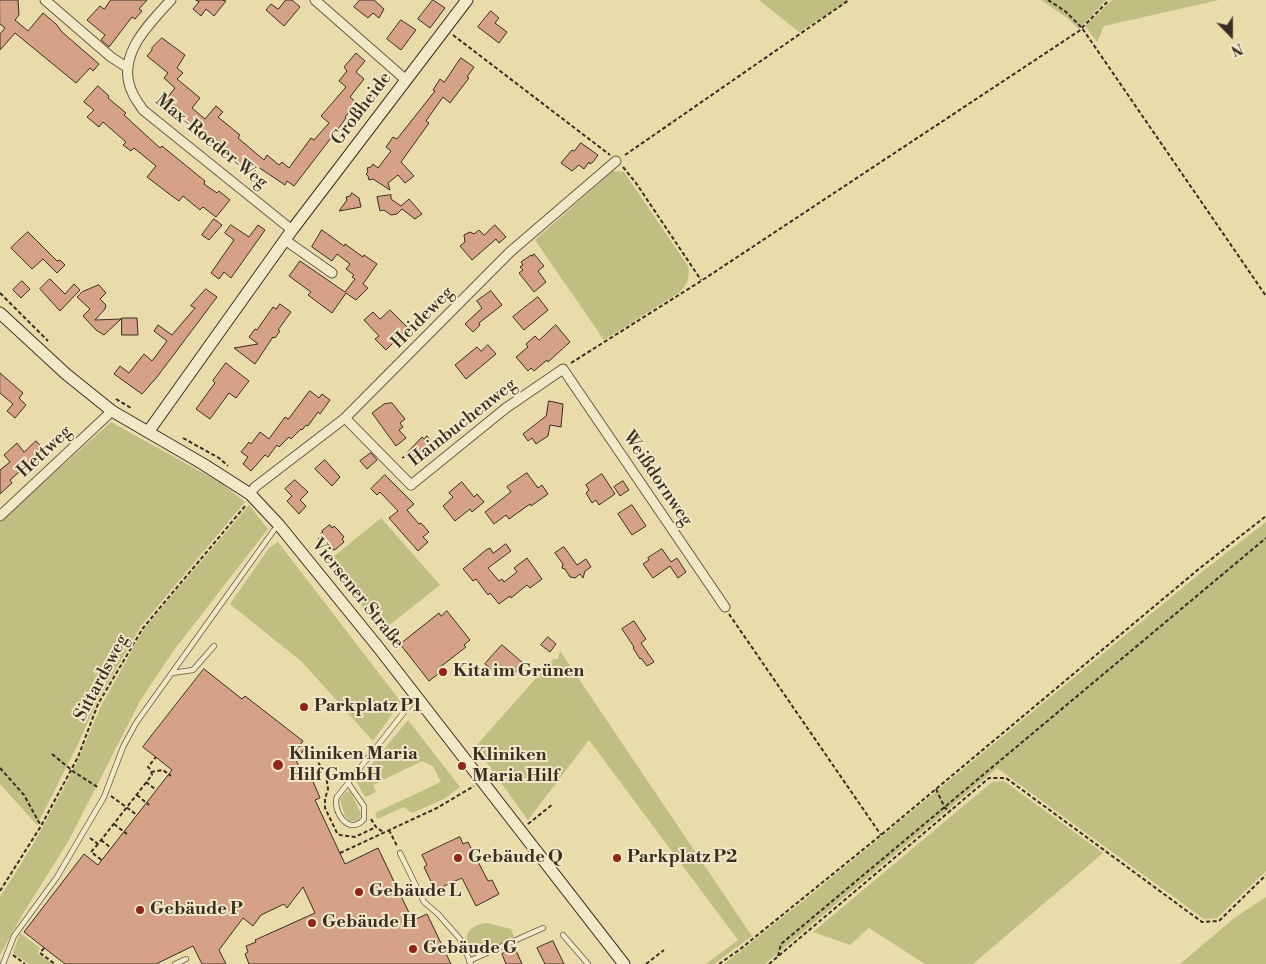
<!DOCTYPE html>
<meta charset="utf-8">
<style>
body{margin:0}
#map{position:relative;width:1266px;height:964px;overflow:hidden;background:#eadbab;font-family:"Libre Bodoni",serif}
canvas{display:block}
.north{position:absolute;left:1206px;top:10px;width:50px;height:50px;-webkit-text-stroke:4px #f1e8c8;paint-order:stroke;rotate:158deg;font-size:14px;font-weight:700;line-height:20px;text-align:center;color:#3a2e24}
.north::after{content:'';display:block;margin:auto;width:18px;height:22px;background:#3a2e24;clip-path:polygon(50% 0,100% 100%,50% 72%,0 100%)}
</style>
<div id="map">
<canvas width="1266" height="964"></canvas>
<div class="north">N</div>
</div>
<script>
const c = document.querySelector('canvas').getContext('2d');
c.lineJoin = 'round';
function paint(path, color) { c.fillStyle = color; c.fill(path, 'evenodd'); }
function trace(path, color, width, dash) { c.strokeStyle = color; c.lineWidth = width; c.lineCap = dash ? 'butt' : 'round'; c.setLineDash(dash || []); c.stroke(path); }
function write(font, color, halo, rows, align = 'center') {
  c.font = font + ' "Libre Bodoni",serif'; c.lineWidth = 4; c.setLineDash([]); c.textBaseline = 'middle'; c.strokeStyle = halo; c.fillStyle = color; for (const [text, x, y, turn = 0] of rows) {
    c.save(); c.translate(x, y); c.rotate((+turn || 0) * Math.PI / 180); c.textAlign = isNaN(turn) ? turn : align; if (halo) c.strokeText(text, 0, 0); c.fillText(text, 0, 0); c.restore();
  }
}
const green = new Path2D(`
 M759,0H849L799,32Z
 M1041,0H1106L1079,29L1066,17Z
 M1112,0H1219L1104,26L1097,42L1085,26Z
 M613,171L624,172L688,266C690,277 688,283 680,292L604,340L535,240Z
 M111,422L221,483L245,502L141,626L98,700L76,748L37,825L0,784V522Z
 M249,505L268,529L174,650L140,701L69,840L21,917L0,955V897L32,846L65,786L79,758L101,706L144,629Z
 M381,518L440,585L382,631L327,562Z
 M1266,522V871L1217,918L1204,919L997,768L765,964H724L812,894L1203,571Z
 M278,542L401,702L373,741L302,662L230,604L269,548Z
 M560,651L752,936L714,964H706L738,940L589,740L528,820L475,747L553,659H558Z
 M408,720L460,787L444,799L412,813L404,807L377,819L375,813L441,782L433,766L422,761L373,785L376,792L366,797L363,794L357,782Z
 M1004,781L1103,853L973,964H925L869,928L850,945L813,932L992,782Z
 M350,791L361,814C359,821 356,822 349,821L345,816L340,800L346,792Z
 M1266,897V964H1180L1233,919Z
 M487,923L511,929L514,937L512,939L485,953L479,954C458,942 466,925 487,923Z
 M20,933L40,948L37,953L53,964H29L13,953Z`);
const building = new Path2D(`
 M0,0H18L19,15L15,20L28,31L43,13L56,24L62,32L99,64L93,71L90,68L76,83L15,33L0,50V34L5,28L0,24Z
 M111,0H147L139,9L142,11L135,19L132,17L109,47L101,40L105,35L87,20L100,6L104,9Z
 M196,0H222L226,1L214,16L206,9L201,16L193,9L199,2Z
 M286,0H292L300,7L284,26L266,10L271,4L278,9Z
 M360,0H374L384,9L379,18L373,13L368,18L354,7Z
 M433,0L445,8L430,28L418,19Z
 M491,11L499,18L495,23L507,32L499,43L478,27Z
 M401,20L416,30L401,50L387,39Z
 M162,38L185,55L177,68L183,73L177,79L200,98L192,108L205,119L216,106L223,112L218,117L240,135L238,138L264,160L267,155L279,165L282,162L289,168L311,138L314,140L329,123L321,116L346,87L339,81L347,71L344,67L356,53L365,61L356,72L364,79L350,97L357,103L345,117L346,118L338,129L294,186L287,181L285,185L258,167L254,172L251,169L248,173L200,132L198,134L191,128L162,104L175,88L164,78L168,73L147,56L152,50V48Z
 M461,58L474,67L467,77L469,78L450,103L443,97L426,121L429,123L401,162L414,176L405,183L398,175L388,183L390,190L373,179L369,180L368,176L366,174L368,172L367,168L371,167L373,164L378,168L391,151L386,147L393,137L397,139L435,91L433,90L440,79L444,82Z
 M98,86L109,96L108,98L126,113L124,115L160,148L162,146L168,151L205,181L204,184L217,193L219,191L230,200L216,217L203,207L200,210L183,196L179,201L172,196L147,177L156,166L134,148L131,151L123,145L126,142L103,122L99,127L87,117L94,110L84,102Z
 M581,143L598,155L593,162L590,164L589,162L584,169L579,165L572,171L561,163L572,150L574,151Z
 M352,193L359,198L361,207L339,211L347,200L346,197L350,196Z
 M391,195V199L401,206L409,199L422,214L415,219L402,209L397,214L391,215L384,210L380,211L377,197Z
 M214,219L222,225L209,240L202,235Z
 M231,225L249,237L258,225L265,230L231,278L224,272L219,279L211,273L234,240L225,233Z
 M495,225L506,237L499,243L496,239L472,260L460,246L465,242L464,235L470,232L474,234L479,230L484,235Z
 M322,230L344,246L345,244L363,257L364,255L377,264L363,284L368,288L356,300L346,293L332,313L308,295L311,292L289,276L300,261L345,292L355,279L352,277L354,275L346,269L350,264L337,254L332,261L312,247Z
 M28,232L57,261L60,260L65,265L57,273L43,259L32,269L11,248Z
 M534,254L544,266L538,271L546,282L534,292L519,273L523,270L520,267L523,265L521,262L531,255L532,256Z
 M50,279L65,294L74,284L80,290L60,311L40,289Z
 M22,281L30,289L21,298L13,290Z
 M99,285L106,293L100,299L106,305L105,309L95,320L121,319L104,335L96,330L83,316L90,309L77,297L82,292Z
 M206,289L217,297L157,377L142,394L114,374L120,366L129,373L144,354L152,361L167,341L154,331L158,325L172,335L195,308L191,306Z
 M491,291L502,305L479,323L480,325L473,332L465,324L482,308L477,301Z
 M538,297L548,310L524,330L513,317Z
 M280,304L291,312L278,330L280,331L275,338L273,337L255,364L234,348L258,344L249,337L255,329L257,330L273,307L276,309Z
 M390,310L408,328L386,350L375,339L379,336L364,320L373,312L380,319Z
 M122,318H137L138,335H122Z
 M556,325L570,342L548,362L547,360L534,371L531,368L528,371L516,357L528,347L526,344L535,336L539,340Z
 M488,345L496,354L466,379L455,365L477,347L481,351Z
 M226,363L249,381L236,398L229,393L210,419L196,409L215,383L213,381Z
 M0,373L23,393L19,398L26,405L15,418L7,411L13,404L0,393Z
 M310,391L319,398L322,394L330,400L320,414L318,412L308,426L306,425L302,430L301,429L291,439L289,437L279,447L277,445L268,457L265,455L251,471L243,464L248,457L241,452L249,442L251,444L260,432L269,439L285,417L288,419Z
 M549,401L563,404L561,427L550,425L548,436L536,444L532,438L528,441L523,434L546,416Z
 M392,403L405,419L400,423L403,427L399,430L406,438L396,446L372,413L384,404Z
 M427,436L435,446L427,452L430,455L421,462L416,455L402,458L422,437L424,439Z
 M36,441L46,452L27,469L25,467L10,480L12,483L0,494V470L10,462L4,455L17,443L24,452Z
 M371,453L377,460L367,469L360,461Z
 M325,460L340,477L332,486L315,469Z
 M527,473L538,488L542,485L548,494L531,506L530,504L509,519L506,515L494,524L485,512L511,492L507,487Z
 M602,474L615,494L599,505L596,500L592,503L586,493L589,490L586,485Z
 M385,475L414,504L407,510L419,524L421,523L429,532L423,537L428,542L418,551L389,518L398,511L380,492L377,495L371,489Z
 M295,480L308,492L300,500L306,506L299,514L287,501L292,496L285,489Z
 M623,481L629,490L620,496L614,487Z
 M462,482L474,497L477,494L484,502L472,512L470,509L455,521L443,506L453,497L449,493Z
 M632,505L646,526L632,535L618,514Z
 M330,525L332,528L334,526L339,531L344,537L342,539L344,542L336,549L333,550L332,548L328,551L318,539L322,536L320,534L323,532L322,531Z
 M506,544L511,551L488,568L499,581L502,579L504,582L517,572L514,568L527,558L542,579L530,588L527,585L511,598L510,596L499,604L490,593L488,595L476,579L473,581L463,569L486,550L490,548L493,553Z
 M564,547L577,565L586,559L591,567L585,571L583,578L580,574L575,578L570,577L565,569L562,568L563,564L555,553Z
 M662,549L671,562L677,558L686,572L678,578L670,566L653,578L643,564L649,560L648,558Z
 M447,611L470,640L464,645L466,647L439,668L442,671L429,681L400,644L439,613L441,616Z
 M634,621L646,639L641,643L654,662L647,666L641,658L640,659L633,648L634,647L622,629Z
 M548,637L556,644L550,652L541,645Z
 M502,645L523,663L512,676L500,666L495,672L485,664Z
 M204,669L242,699L245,696L303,741L300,745L305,748L296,760L306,782L311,777L318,793L320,798L315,800L345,864L378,848L412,919L414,918V920L427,914L451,964H249L245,954L248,952L246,946L256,942L255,940L315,913L303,887L287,908L284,904L261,915L253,926L243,918L219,950L226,964H202L193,946L156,964H65L24,932L84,854L98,865L172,770L143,747Z
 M460,837L463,844L468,842L488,881L492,880L499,894L476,906L462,878L435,890L424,867L427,865L422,855Z
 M553,941L564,964H545L537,948Z
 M515,948L522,964H506L502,954Z`);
const path = new Path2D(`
 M1048,0L1065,11L1082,28L1266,296
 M453,35L610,155
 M625,155L849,0
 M623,167L636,183L701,280
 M0,293L48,341
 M571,363L701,281L1079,31L1109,0
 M116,399L131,408
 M183,438L219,458L228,466
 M729,614L881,835
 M328,750L316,759L326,775L328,789L325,799V808L337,833L340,835L355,837L376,827
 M52,754L74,772L99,788
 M0,768L24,795L41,826
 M151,772L163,770L171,776
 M146,782L156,790
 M936,789L945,808L951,811
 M137,795L149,805
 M111,796L137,815
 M371,819L376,827L383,832
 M114,824L127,834
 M528,824L553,804
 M389,830L397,846
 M90,838L98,844L152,775L151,770L148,767L156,757
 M101,840L111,848
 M98,844L91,852L103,861
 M340,853L437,808L474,786
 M0,891L41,826L78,757L98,704L143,628L246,505
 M44,948L40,953L55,964
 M13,955L25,964
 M778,956L781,944L1266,538
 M646,964L664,950
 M719,964L739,950L881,835L1200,568L1266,516
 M769,964L989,778H1006L1202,922L1219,921L1266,875`);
const lane = new Path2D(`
 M172,673L193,670L214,646
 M348,783L364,806V819C349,837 332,811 337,797L416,697
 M400,853L424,902L438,914L460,939L471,964
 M563,935L588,964
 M469,961L543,928
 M3,964L14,936L57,877L104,797L123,747L136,723L274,530L279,525
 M175,964L186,959`);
const street = new Path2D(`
 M45,0L111,57L128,68
 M171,0C149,24 114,57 133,94C135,99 140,105 143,110L292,230
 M315,0L406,80
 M285,240L332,273
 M345,418L411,485L506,408L563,369L725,607
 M250,494L255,487L345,418L510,252L616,161
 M0,516L112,411`);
const secondary = new Path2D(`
 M0,313L66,374L112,411L203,464L250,494L279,525L378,647L624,964
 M148,432L292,230L467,0`);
const markers = [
 [443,672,5,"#8f2418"],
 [304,707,5,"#8f2418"],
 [278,765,6,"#8f2418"],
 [462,766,5,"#8f2418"],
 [458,858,5,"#8f2418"],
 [617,858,5,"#8f2418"],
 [359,892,5,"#8f2418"],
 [140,910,5,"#8f2418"],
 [312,923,5,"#8f2418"],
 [413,949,5,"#8f2418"]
];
const streetNames = [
 ["Großheide",362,109,-53],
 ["Max-Roeder-Weg",211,142,39],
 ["Heideweg",423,318,-45],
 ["Hainbuchenweg",463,423,-38],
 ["Hettweg",45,452,-43],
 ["Weißdornweg",657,479,56],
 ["Viersener Straße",357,594,51],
 ["Sittardsweg",102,678,-62]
];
const poiNames = [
 ["Kita im Grünen",453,672],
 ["Parkplatz P1",314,707],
 ["Kliniken Maria",289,755],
 ["Hilf GmbH",289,776],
 ["Kliniken",472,756],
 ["Maria Hilf",472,777],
 ["Gebäude Q",468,858],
 ["Parkplatz P2",627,858],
 ["Gebäude L",369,892],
 ["Gebäude P",150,910],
 ["Gebäude H",322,923],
 ["Gebäude G",423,949]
];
paint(green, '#bfbe83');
paint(building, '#d5a187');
trace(building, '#3a2e24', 1);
trace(lane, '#665946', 6);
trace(street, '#665946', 11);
trace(secondary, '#3a2e24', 13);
trace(path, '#3a2e24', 2, [4, 2.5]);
trace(lane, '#f1e8c8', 4.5);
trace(street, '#f1e8c8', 9);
trace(secondary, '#f1e8c8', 11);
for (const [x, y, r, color] of markers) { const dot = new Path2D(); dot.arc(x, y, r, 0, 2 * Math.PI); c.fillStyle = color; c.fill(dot); trace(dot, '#f1e8c8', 2); }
write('18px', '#3a2e24', '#f1e8c8', streetNames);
write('bold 18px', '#3a2e24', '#f1e8c8', poiNames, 'left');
</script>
